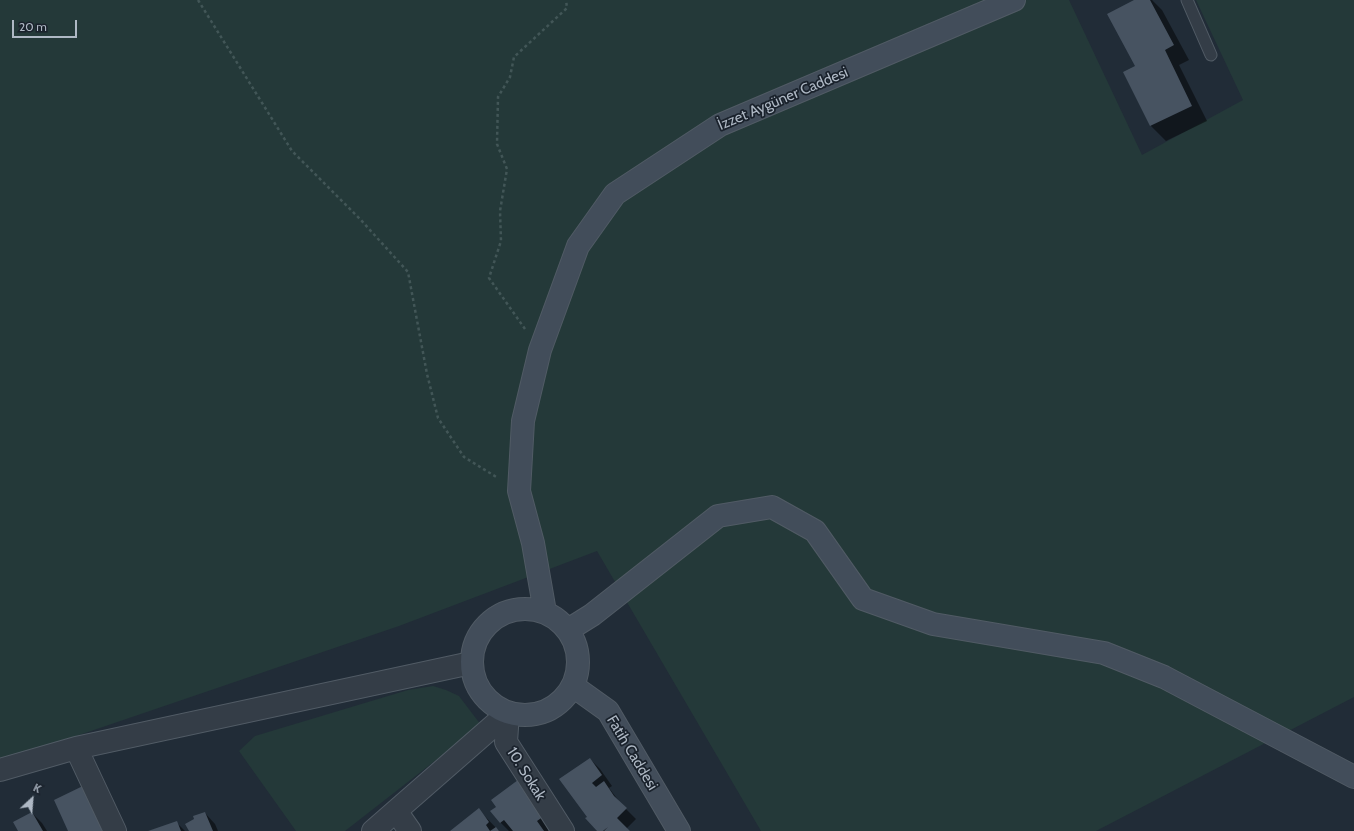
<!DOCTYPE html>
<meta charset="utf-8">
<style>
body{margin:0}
#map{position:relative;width:1354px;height:831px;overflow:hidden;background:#212c37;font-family:Cabin,sans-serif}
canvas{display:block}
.north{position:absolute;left:12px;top:779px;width:40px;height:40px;-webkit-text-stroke:3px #1a222c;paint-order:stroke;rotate:26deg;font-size:11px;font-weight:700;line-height:16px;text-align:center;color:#aeb8c4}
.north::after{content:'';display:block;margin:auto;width:14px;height:18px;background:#aeb8c4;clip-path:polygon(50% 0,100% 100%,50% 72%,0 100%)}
.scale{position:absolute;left:12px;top:20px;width:65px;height:18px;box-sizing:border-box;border:2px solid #aeb8c4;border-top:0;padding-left:5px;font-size:12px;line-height:14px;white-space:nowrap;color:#aeb8c4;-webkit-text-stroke:3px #1a222c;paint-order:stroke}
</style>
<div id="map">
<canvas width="1354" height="831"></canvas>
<div class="north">K</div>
<div class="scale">20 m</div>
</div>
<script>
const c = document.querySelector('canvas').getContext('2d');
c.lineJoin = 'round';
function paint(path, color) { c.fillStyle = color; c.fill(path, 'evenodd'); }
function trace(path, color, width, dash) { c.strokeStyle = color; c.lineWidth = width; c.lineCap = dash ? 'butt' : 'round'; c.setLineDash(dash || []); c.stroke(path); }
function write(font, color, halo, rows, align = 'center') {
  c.font = font + ' Cabin,sans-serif'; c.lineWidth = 3.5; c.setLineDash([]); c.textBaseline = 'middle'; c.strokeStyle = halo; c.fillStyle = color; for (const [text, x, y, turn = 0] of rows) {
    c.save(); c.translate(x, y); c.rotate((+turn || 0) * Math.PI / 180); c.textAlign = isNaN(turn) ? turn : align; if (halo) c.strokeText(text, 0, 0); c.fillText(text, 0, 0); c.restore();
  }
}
const green = new Path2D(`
 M0,0H1069L1142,155L1243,100L1196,0H1354V697L1096,831H761L597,551L399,626L0,762Z
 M433,686L446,690L459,696L481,725L345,831H296L239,751L255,736L408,690Z`);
const shadow = new Path2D(`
 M1136,0H1152L1162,10L1189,60L1179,65L1207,121L1166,141L1151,126L1125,72L1136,66Z
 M590,759L600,769L612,786L609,788L622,805L636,819L626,829L629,831H599L588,817Z
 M518,781L553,827L548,831H509L500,822L497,807Z
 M479,810L499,831H452Z
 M32,813L42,823L47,831H19Z
 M205,813L215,824L218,831H190Z
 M176,822L185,831H150Z`);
const building = new Path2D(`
 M1134,0H1150L1174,45L1165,50L1192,106L1150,126L1123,72L1135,66L1107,14Z
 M590,758L602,775L592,783L596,787L604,781L614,796L627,808L617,818L630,831H604L608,827L603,831H597L585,818L587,817L559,779Z
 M518,780L544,816L537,821L544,831H513L504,820L500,823L490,811L496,807L491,800Z
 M87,784L108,831H68L54,800Z
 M479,808L489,822L486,825L490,831L496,827L499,831H450Z
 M32,812L43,831H18L13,822Z
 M205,812L213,831H189L185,824L194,819L193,816Z
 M177,821L181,831H148Z`);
const path = new Path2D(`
 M198,0L292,151L360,219L408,272L427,374L438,418L464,457L498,478
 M525,329L489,278L501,241L500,211L507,169L497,144L498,97L510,77L514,57L567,8L566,0`);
const lane = new Path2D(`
 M1187,0L1211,55`);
const street = new Path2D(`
 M508,713L506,742L563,831
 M76,748L115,831
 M0,770L76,748L471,663
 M396,811L410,831
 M373,831L508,713`);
const secondary = new Path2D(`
 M472 662a53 53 0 1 1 106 0a53 53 0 1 1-106 0Z
 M545,612L533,543L519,491L523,421L540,350L578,246L615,194L720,125L1014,0
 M568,630L592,615L718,516L772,507L815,531L863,599L933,624L1104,653L1164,677L1354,777
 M573,686L608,711L679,831`);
const streetNames = [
 ["İzzet Aygüner Caddesi",783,99,-23],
 ["Fatih Caddesi",632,753,59],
 ["10. Sokak",526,774,58]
];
paint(green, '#243939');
paint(shadow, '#0007');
paint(building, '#475361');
trace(lane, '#515b65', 13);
trace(street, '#515b65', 24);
trace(secondary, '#515b65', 24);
trace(path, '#425657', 2.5, [3, 3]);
trace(lane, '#343d47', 11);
trace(street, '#343d47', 22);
trace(secondary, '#424d5a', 22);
write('15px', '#aeb8c4', '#1a222c', streetNames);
</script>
